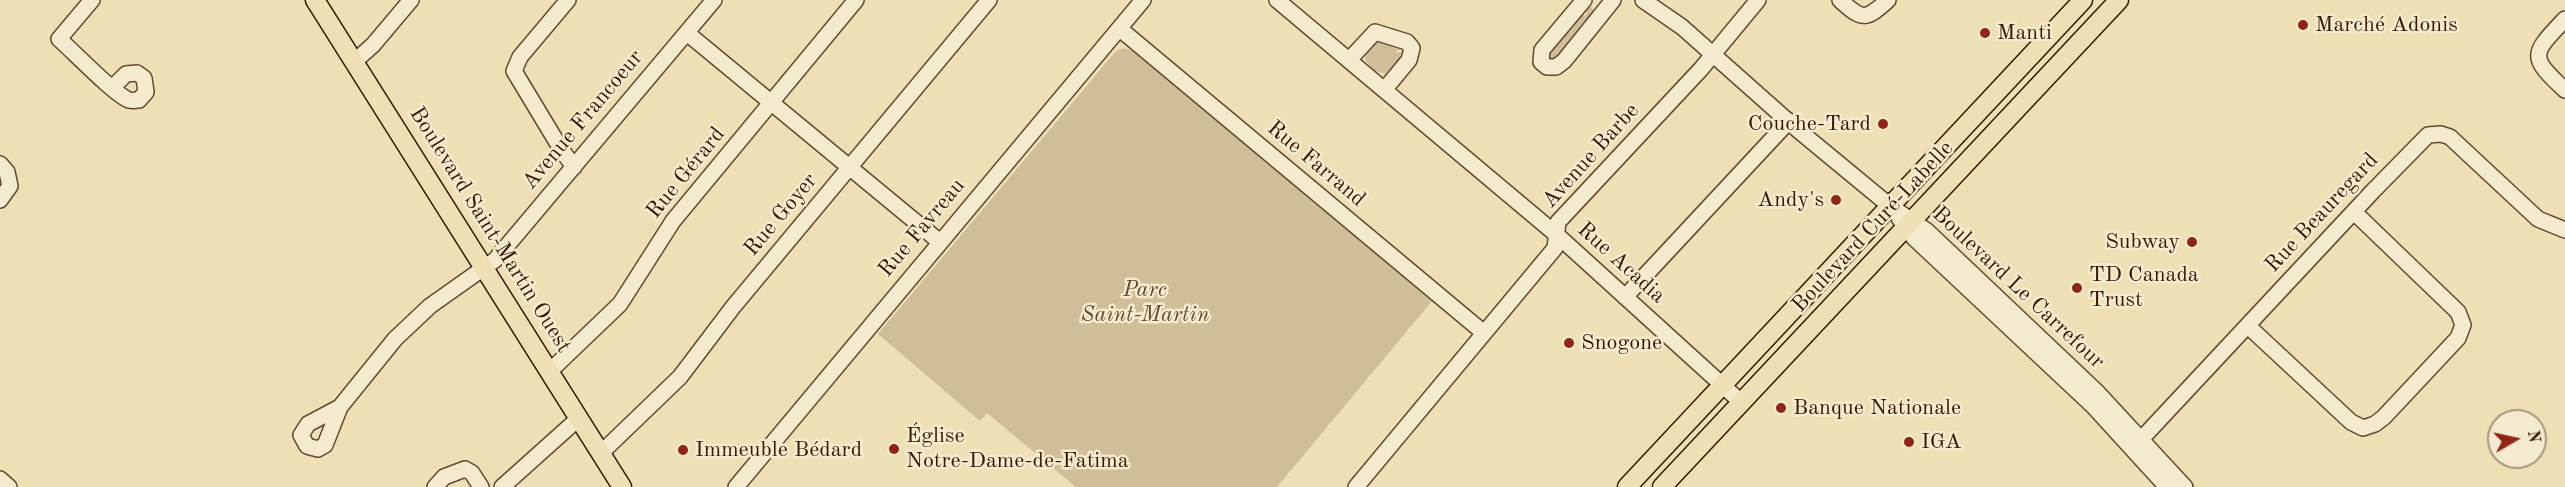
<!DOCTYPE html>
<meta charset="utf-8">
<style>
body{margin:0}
#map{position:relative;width:2565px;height:487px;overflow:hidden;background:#eee0b5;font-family:"Old Standard TT",serif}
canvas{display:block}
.north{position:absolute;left:2487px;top:409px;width:60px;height:60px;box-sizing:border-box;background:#f4ebcf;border:2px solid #a8967e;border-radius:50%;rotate:81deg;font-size:16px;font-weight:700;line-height:24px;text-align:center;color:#351704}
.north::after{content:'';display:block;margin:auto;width:21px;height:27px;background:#8f2418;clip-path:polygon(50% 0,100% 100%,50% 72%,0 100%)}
</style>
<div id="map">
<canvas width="2565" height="487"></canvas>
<div class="north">N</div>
</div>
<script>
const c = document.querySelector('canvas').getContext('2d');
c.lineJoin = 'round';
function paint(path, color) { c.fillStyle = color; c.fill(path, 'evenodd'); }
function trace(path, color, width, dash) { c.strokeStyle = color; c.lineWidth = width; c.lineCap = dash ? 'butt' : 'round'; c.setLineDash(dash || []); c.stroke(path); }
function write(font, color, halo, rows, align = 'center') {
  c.font = font + ' "Old Standard TT",serif'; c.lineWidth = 5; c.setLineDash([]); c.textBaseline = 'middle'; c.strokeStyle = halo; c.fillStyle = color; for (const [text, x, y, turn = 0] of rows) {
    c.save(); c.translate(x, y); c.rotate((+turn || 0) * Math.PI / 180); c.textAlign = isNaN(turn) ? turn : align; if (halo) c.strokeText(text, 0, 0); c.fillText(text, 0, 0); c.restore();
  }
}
const green = new Path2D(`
 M1592,7L1594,13L1557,58L1549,59L1550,52L1582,13L1585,16L1587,13L1584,10Z
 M1377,41L1400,50L1396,51L1397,53L1401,52L1399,61L1385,74L1372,70L1365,59L1366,52Z
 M1124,48L1133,51L1432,301L1277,487H1076L987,413L980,421L878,334L1116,51Z`);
const minor = new Path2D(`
 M92,0L59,39C73,51 115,95 129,100C133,101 135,100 139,100L146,92L144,78L137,73L126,74L113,87
 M568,0L520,57L514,71L561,149L574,167
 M1277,0L1557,235L1741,402
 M1584,0L1542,50L1541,62L1547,67H1556L1564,61L1613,0
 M1643,0L1682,27L1798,130L1890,206L1927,231L2098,393L2185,487
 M1840,0C1862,20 1865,21 1888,0
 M2565,19C2532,54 2528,56 2565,90
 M1120,29L1484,333
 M687,33L940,242
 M1349,60L1375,32L1407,42L1412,48L1409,60L1385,89
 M355,61L373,45L411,0
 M0,164L7,172L10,186L0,200
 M1899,218L1914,238L2093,406L2167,487
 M1625,297L1789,121
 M2248,326L2351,422L2363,428L2375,424L2384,417L2458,338L2463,325L2458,312L2354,212
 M550,371L620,304L673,221L856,0
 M340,407L308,424L301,435L307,446L318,449L325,445L340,407L395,339L430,306L495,260L714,0
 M2133,448L2373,191L2428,135L2441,134L2450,137L2538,219L2565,230
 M601,453L680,377L733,307L989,0
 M0,479L9,487
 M435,487L444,477L465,469L472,473L481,487
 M502,487L579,418
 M736,487L1143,0
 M1356,487L1555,248L1558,222L1701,69L1758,0`);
const major = new Path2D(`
 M315,0L622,487
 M1627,487L2083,0
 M1662,487L2119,0`);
const markers = [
 [2303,25,6,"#8f2418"],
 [1985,33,6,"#8f2418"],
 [1883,124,6,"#8f2418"],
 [1836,200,6,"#8f2418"],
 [2192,242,6,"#8f2418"],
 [2077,288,6,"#8f2418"],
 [1569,343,6,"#8f2418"],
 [1781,408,6,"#8f2418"],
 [1909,442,6,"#8f2418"],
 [894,449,6,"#8f2418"],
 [683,450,6,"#8f2418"]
];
const poiNames = [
 ["Marché Adonis",2315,25],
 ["Manti",1997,33],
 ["Couche-Tard",1871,124,"right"],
 ["Andy's",1824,200,"right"],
 ["Subway",2180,242,"right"],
 ["TD Canada",2089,275],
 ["Trust",2089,300],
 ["Snogone",1581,343],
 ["Banque Nationale",1793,408],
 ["Église",906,436],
 ["Notre-Dame-de-Fatima",906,461],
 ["IGA",1921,442],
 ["Immeuble Bédard",695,450]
];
const streetNames = [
 ["Avenue Francoeur",583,120,-50],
 ["Avenue Barbe",1591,156,-48],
 ["Rue Farrand",1316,164,40],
 ["Rue Gérard",686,173,-51],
 ["Rue Beauregard",2322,213,-47],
 ["Rue Goyer",781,215,-50],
 ["Boulevard Curé-Labelle",1873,227,-47],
 ["Rue Favreau",922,228,-50],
 ["Boulevard Saint-Martin Ouest",490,230,58],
 ["Rue Acadia",1621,263,42],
 ["Boulevard Le Carrefour",2018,288,43]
];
const parkNames = [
 ["Parc",1145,290],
 ["Saint-Martin",1145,315]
];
paint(green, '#cfbe97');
trace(minor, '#634930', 18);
trace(major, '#351704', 21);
trace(minor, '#f4ebcf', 15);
trace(major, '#eee0b5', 18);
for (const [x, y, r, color] of markers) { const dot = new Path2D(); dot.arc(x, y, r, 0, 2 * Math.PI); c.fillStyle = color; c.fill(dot); trace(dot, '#f4ebcf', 2); }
write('22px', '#351704', '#f4ebcf', poiNames, 'left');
write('22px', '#351704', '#f4ebcf', streetNames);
write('italic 22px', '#634930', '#f4ebcf', parkNames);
</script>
